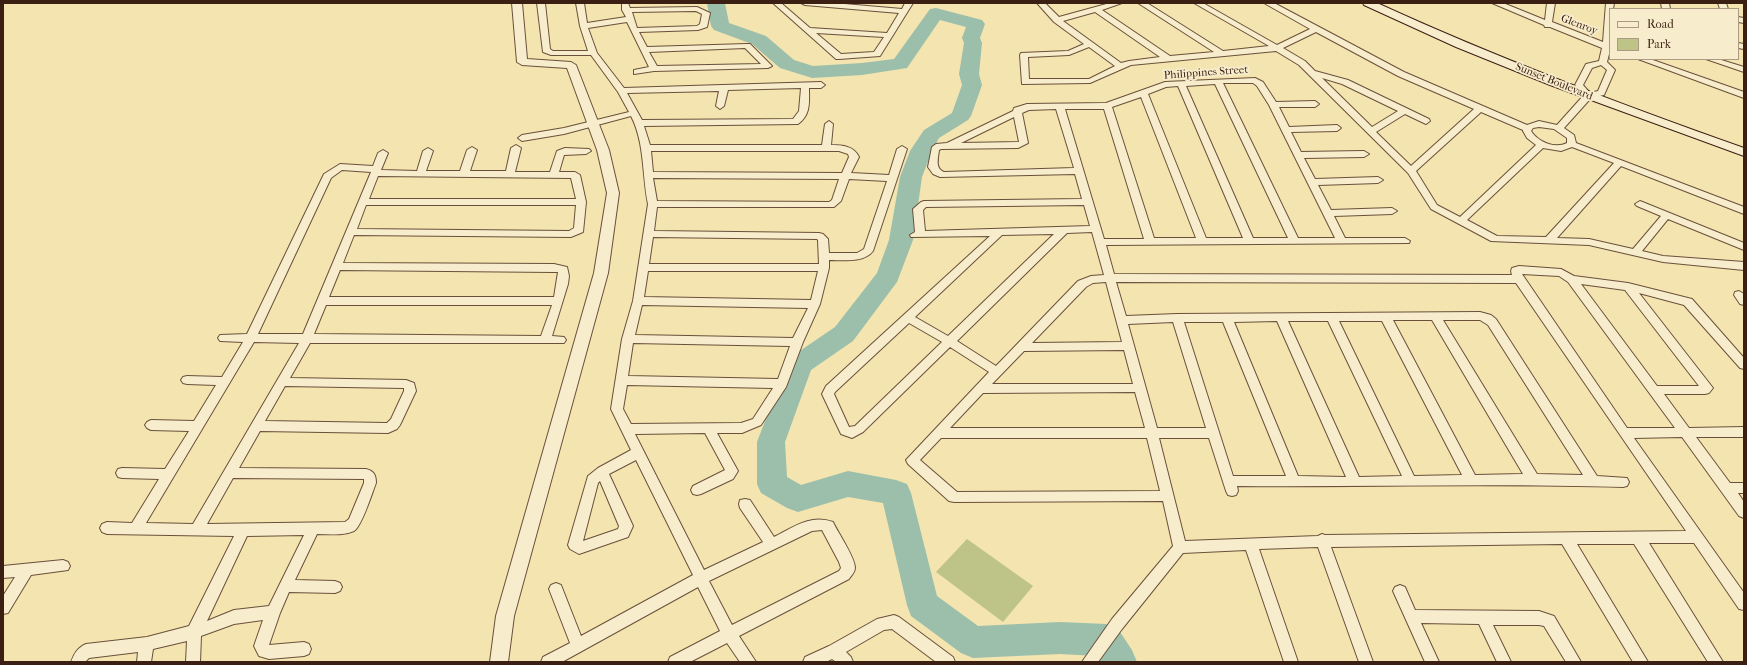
<!DOCTYPE html>
<style>
body{margin:0}
#map{position:relative;width:1747px;height:665px;overflow:hidden;background:#f3e4b0;font-family:"IM FELL French Canon",serif}
canvas{display:block}
.frame{position:absolute;inset:0;border:4px solid #3c1f13;pointer-events:none}
.legend{position:absolute;left:1609px;top:8px;width:130px;height:52px;box-sizing:border-box;background:#f7edcc;border:1px solid #ac9b82;margin:0;padding:5px 7px;list-style:none;font-size:12px;color:#3c1f13}
.legend li{display:flex;align-items:center;gap:8px;height:20px}
.legend b{width:20px;border:1px solid #ac9b82}
</style>
<div id="map">
<canvas width="1747" height="665"></canvas>
<div class="frame"></div>
<ul class="legend">
<li><b style="height:5px;background:#f7edcc"></b>Road</li>
<li><b style="height:11px;background:#bec388"></b>Park</li>
</ul>
</div>
<script>
const c = document.querySelector('canvas').getContext('2d');
c.lineJoin = 'round';
function paint(path, color) { c.fillStyle = color; c.fill(path, 'evenodd'); }
function trace(path, color, width, dash) { c.strokeStyle = color; c.lineWidth = width; c.lineCap = dash ? 'butt' : 'round'; c.setLineDash(dash || []); c.stroke(path); }
function write(font, color, halo, rows, align = 'center') {
  c.font = font + ' "IM FELL French Canon",serif'; c.lineWidth = 3.5; c.setLineDash([]); c.textBaseline = 'middle'; c.strokeStyle = halo; c.fillStyle = color; for (const [text, x, y, turn = 0] of rows) {
    c.save(); c.translate(x, y); c.rotate((+turn || 0) * Math.PI / 180); c.textAlign = isNaN(turn) ? turn : align; if (halo) c.strokeText(text, 0, 0); c.fillText(text, 0, 0); c.restore();
  }
}
const green = new Path2D(`
 M967,539L1033,586L1003,622L936,572Z`);
const river = new Path2D(`
 M707,3H725L729,23L766,36L794,60L813,66L862,63L894,59L930,9L936,8L982,20L985,24L980,38L982,43L979,74L982,85L971,116L968,120L939,138L932,151L922,177L913,240L897,282L853,341L811,370L785,442L787,477L801,485L848,471L896,480L907,484L911,493L937,596L978,626L1060,622L1106,624L1118,629L1132,650L1137,662H1101L1097,656L1060,654L973,658L961,653L911,616L907,605L883,503L848,497L798,512L787,508L761,493L757,484V442L787,364L791,357L835,327L877,273L889,240L900,177L910,151L924,130L952,113L962,85L959,74L964,43L962,38L966,27L940,20L907,68L862,75L812,78L780,68L752,44L714,30L711,26Z`);
const minor = new Path2D(`
 M537,3H545L550,49L553,51H588L580,26L576,3H584L587,23L626,17L622,10V3H628L630,8L697,7L710,13L707,27L698,30L639,32L647,47L747,44H750L772,66L768,68L654,71L634,74V70L649,67L627,22L588,28L597,53L624,88L821,82L825,85L821,88H809C809,102 811,115 798,124L644,126L650,145H822L825,124L829,121L833,124L831,145C842,145 854,146 859,157L851,173L889,175L897,149L902,146L907,149L873,251C864,263 843,260 829,260V268L820,304L803,342L786,387L761,425L742,433H717L738,471L733,479L701,494L697,495L693,494L691,490L693,486L725,470L705,433L635,434L704,570L763,542L740,508L739,504L740,500L745,499L750,500L774,537C794,527 810,514 833,522C838,533 855,557 855,568C855,572 851,576 849,579L739,636L756,662H740L727,643L690,662H668L670,657L720,631L698,587L562,662H541L543,657L570,643L549,589L551,585L556,583L561,585L581,636L693,575L636,460L609,474L633,526L628,537L579,554L570,549L568,545L588,476L598,468L631,450L611,409L622,339L633,301L648,204C642,175 645,143 631,116L564,134L522,141L518,138L522,135L564,128L629,112L618,92L591,55H551L543,52ZM696,11L702,14L700,24L697,26L637,28L632,12ZM745,48L761,64L657,66L649,52ZM801,88L799,111L793,119L642,120L627,93L719,91L716,106L720,109L724,106L728,90ZM651,151H839L848,154L849,157L842,173L653,172ZM653,178L839,179L832,200L829,202L657,201ZM849,179L887,181L864,249L857,253H829L828,239L823,234L819,233L654,231L657,207H834L841,201ZM653,237L817,239L818,240L819,264H649ZM648,271H818L811,300L644,297ZM642,305L808,308L793,338L635,335ZM633,343L790,346L778,379L628,376ZM627,385L773,388L753,419L741,423L631,424L623,409ZM600,481L619,526L618,529L583,541L598,483ZM822,530L839,562L841,568L839,571L732,625L709,581L812,531Z
 M773,3H781L810,28L887,33L899,13L805,5L801,3H833L902,9L905,3H913L880,56L839,59H836ZM816,33L884,37L874,52L841,54Z
 M1037,3H1045L1059,17L1110,3H1122L1102,10L1170,56L1214,52L1138,3H1147L1223,51L1269,46L1194,3H1203L1277,45L1310,29L1264,3H1274L1404,72L1527,125L1539,121L1557,125L1583,96L1575,85L1586,64L1599,61L1602,48L1550,27H1545L1544,25L1492,3H1503L1545,20L1547,3H1555L1552,22L1603,42L1606,3H1614L1613,9H1610V50L1607,62L1615,70L1604,95L1591,98L1564,128L1574,135L1576,143L1744,207V214L1621,166L1557,238L1589,239L1633,249L1661,216L1637,206L1635,204L1640,201L1744,243V250L1668,219L1642,251L1663,256L1744,262V270L1663,262L1589,245L1491,241L1431,209L1408,173L1299,65L1276,51L1131,65L1090,83L1022,84L1020,55L1021,53L1068,51L1084,44L1054,22ZM1095,12L1160,57L1129,61L1121,63L1063,21ZM1316,32L1398,76L1474,109L1411,166L1376,132L1405,114L1426,124L1430,121L1429,119L1348,80L1315,71L1305,61L1283,48ZM1089,47L1115,66L1089,79H1029L1028,57L1069,55ZM1601,65L1607,70L1598,91L1590,93L1583,85L1592,68ZM1322,78L1342,84L1398,111L1372,127ZM1481,112L1523,130V131L1527,138L1536,145L1460,217L1437,205L1416,171ZM1539,127L1554,129L1567,138V143C1555,149 1538,142 1531,131L1533,128ZM1572,147L1614,163L1546,237L1497,236L1467,220L1543,148L1561,151Z
 M1661,3H1669L1670,9H1662Z
 M1718,3H1726L1728,9H1720Z
 M1738,17L1744,18V23L1738,22Z
 M1738,43L1744,44V49L1738,48Z
 M1638,59H1650L1744,92V98Z
 M1706,59H1718L1744,67V72Z
 M1255,78L1263,82L1276,102L1315,101L1319,104L1315,107H1279L1289,127L1337,125L1341,128L1337,131L1291,132L1301,152L1364,151L1369,154L1364,157L1304,158L1315,179L1378,177L1383,180L1378,183L1318,185L1331,210L1392,208L1397,211L1392,214L1334,216L1345,238H1405L1410,241L1409,243L1106,245L1114,274L1512,275L1511,271L1512,268L1519,266L1561,269L1574,276L1628,283L1692,299L1744,358V369L1740,368L1684,305L1639,293L1713,388L1709,393L1705,394H1664L1689,428L1744,427V437H1696L1730,483H1744V493H1738L1744,502V518L1739,516L1682,437L1634,438L1744,593V610L1739,609L1694,543H1649L1723,662H1708L1634,544H1577L1648,662H1633L1562,544L1331,547L1373,662H1359L1318,547L1259,549L1298,662H1284L1246,550L1183,553L1122,629L1098,662H1082L1112,619L1173,546L1163,501L954,502L949,501L908,464L906,460L989,372L950,347L863,432L852,438L841,434L822,394L826,386L990,236L911,237L910,235L915,232L913,209L921,202L924,201L1082,199L1075,174L940,177L933,174L928,167L932,147L936,144L947,143L1013,111L1014,108L1027,104L1106,103L1165,82ZM1223,83H1253L1257,86L1269,105L1335,238H1298ZM1215,84L1288,238H1253L1186,86ZM1178,86L1243,238H1206L1148,94L1166,87ZM1141,97L1196,238H1154L1112,107ZM1056,109L1074,168L944,172C935,168 938,159 939,150L941,149L1018,148L1028,143L1022,113L1029,110ZM1065,109H1104L1144,239H1104ZM1014,117L1019,142L961,143ZM1084,205L1090,226L925,231L923,210L926,207ZM1092,232L1104,275L1091,276L1078,281L996,366L957,341L1067,233ZM1054,234L948,336L915,317L1002,235ZM1522,274L1559,276L1568,282L1675,428H1627ZM1106,282L1122,342L1032,343L1086,287L1093,283ZM1116,282L1516,283L1686,531L1325,535L1322,534L1318,536L1185,541L1159,438H1209L1226,491L1228,495L1232,496L1236,495L1238,491L1237,486C1366,487 1494,483 1623,487L1627,486L1629,482L1627,478L1597,476L1496,319L1491,315L1480,312L1177,314L1126,316ZM1581,284L1625,290L1699,386H1657ZM1393,320H1432L1523,474L1475,475ZM1443,320H1480L1488,325L1583,475L1537,474ZM1277,321L1346,477L1298,476L1234,322ZM1288,321H1328L1402,476L1359,477ZM1339,321H1382L1462,475L1414,476ZM1173,322L1206,428H1157L1128,324ZM1184,322H1223L1286,476H1233ZM909,323L942,342L855,426L849,427L834,394L835,392ZM1124,350L1133,384H992L1024,351ZM1135,392L1145,428H950L983,393ZM941,438H1147L1160,491L957,492L920,460Z
 M516,145L521,148L515,172H550L557,151L565,148L589,149L591,151L586,154L564,155L559,172H575L580,175L586,202L583,232L571,237L354,235L343,263L554,264L567,267L569,276L568,284L552,336L564,337L566,340L564,343H310L290,378L406,380L414,383L416,391L400,425L397,429L388,433L260,431L239,468L366,469C374,471 376,475 376,483C372,493 362,526 354,531C343,536 329,534 317,534L295,580L335,581L340,583L342,587L340,591L335,593L289,592L280,613L269,645L304,642L309,644L311,649L309,654L304,656L269,659L259,656L254,646L263,620L234,624L201,636L200,662H186L187,641L153,649L151,662H137L138,652L89,658L85,662H71C74,654 77,648 86,644L147,637L189,626L234,536L107,534L102,532L100,528L102,524L107,522L132,523L159,479L122,478L118,477L116,473L118,469L122,468L165,469L189,431L151,430L147,428L145,425L147,422L151,420L194,421L216,385L187,384L183,383L181,380L183,377L187,376L222,377L243,342L220,341L218,338L220,335L247,334L324,174L340,164L373,166L378,153L383,150L388,153L381,170L417,171L423,151L428,148L433,151L426,171H460L467,150L472,147L477,150L470,171H506L511,148ZM342,170L371,172L303,334H258L331,178ZM378,176L571,178L576,199H369ZM366,205H576L574,228L569,231L357,229ZM340,270L554,272H558L554,297H329ZM326,305H552L541,336L314,334ZM254,342L299,343L193,524L146,523ZM285,386L404,388V391L391,419L387,423L265,421ZM233,478L364,479V483L349,519L345,522L207,524ZM304,535L269,606L234,610L207,621L247,536Z
 M1739,291L1744,294V305L1740,304L1734,295L1735,292Z
 M63,560L68,562L70,566L68,570L31,575L8,613L3,614V596L15,577L3,578V566Z
 M1400,585L1405,587L1415,610L1539,611L1554,616L1581,662H1566L1544,626L1539,625H1493L1511,662H1497L1479,624L1421,623L1439,662H1425L1393,591L1395,587Z
 M894,615L899,617L953,657L955,662H936L892,629L884,630L846,652L851,657L853,662H836L832,659L826,662H803L805,657L829,646L877,619Z`);
const tertiary = new Path2D(`
 M512,3H522L527,59L571,62L576,65L609,150L619,193L608,273L514,616L508,662H490L496,616L594,273L607,193L597,150L567,68L522,65L517,62Z`);
const secondary = new Path2D(`
 M1363,3H1377C1497,58 1620,104 1744,148V156L1550,85L1456,47L1364,5Z`);
const farStreetnames = [
 ["Glenroy",1579,25,21],
 ["Philippines Street",1206,73,-4],
 ["Sunset Boulevard",1554,82,22]
];
paint(green, '#bec388');
paint(river, '#9bbfab');
trace(minor, '#6a503a', 2);
trace(tertiary, '#6a503a', 2);
trace(secondary, '#3c1f13', 2);
paint(minor, '#f7edcc');
paint(tertiary, '#f7edcc');
paint(secondary, '#f7edcc');
write('11px', '#3c1f13', '#f7edcc', farStreetnames);
</script>
